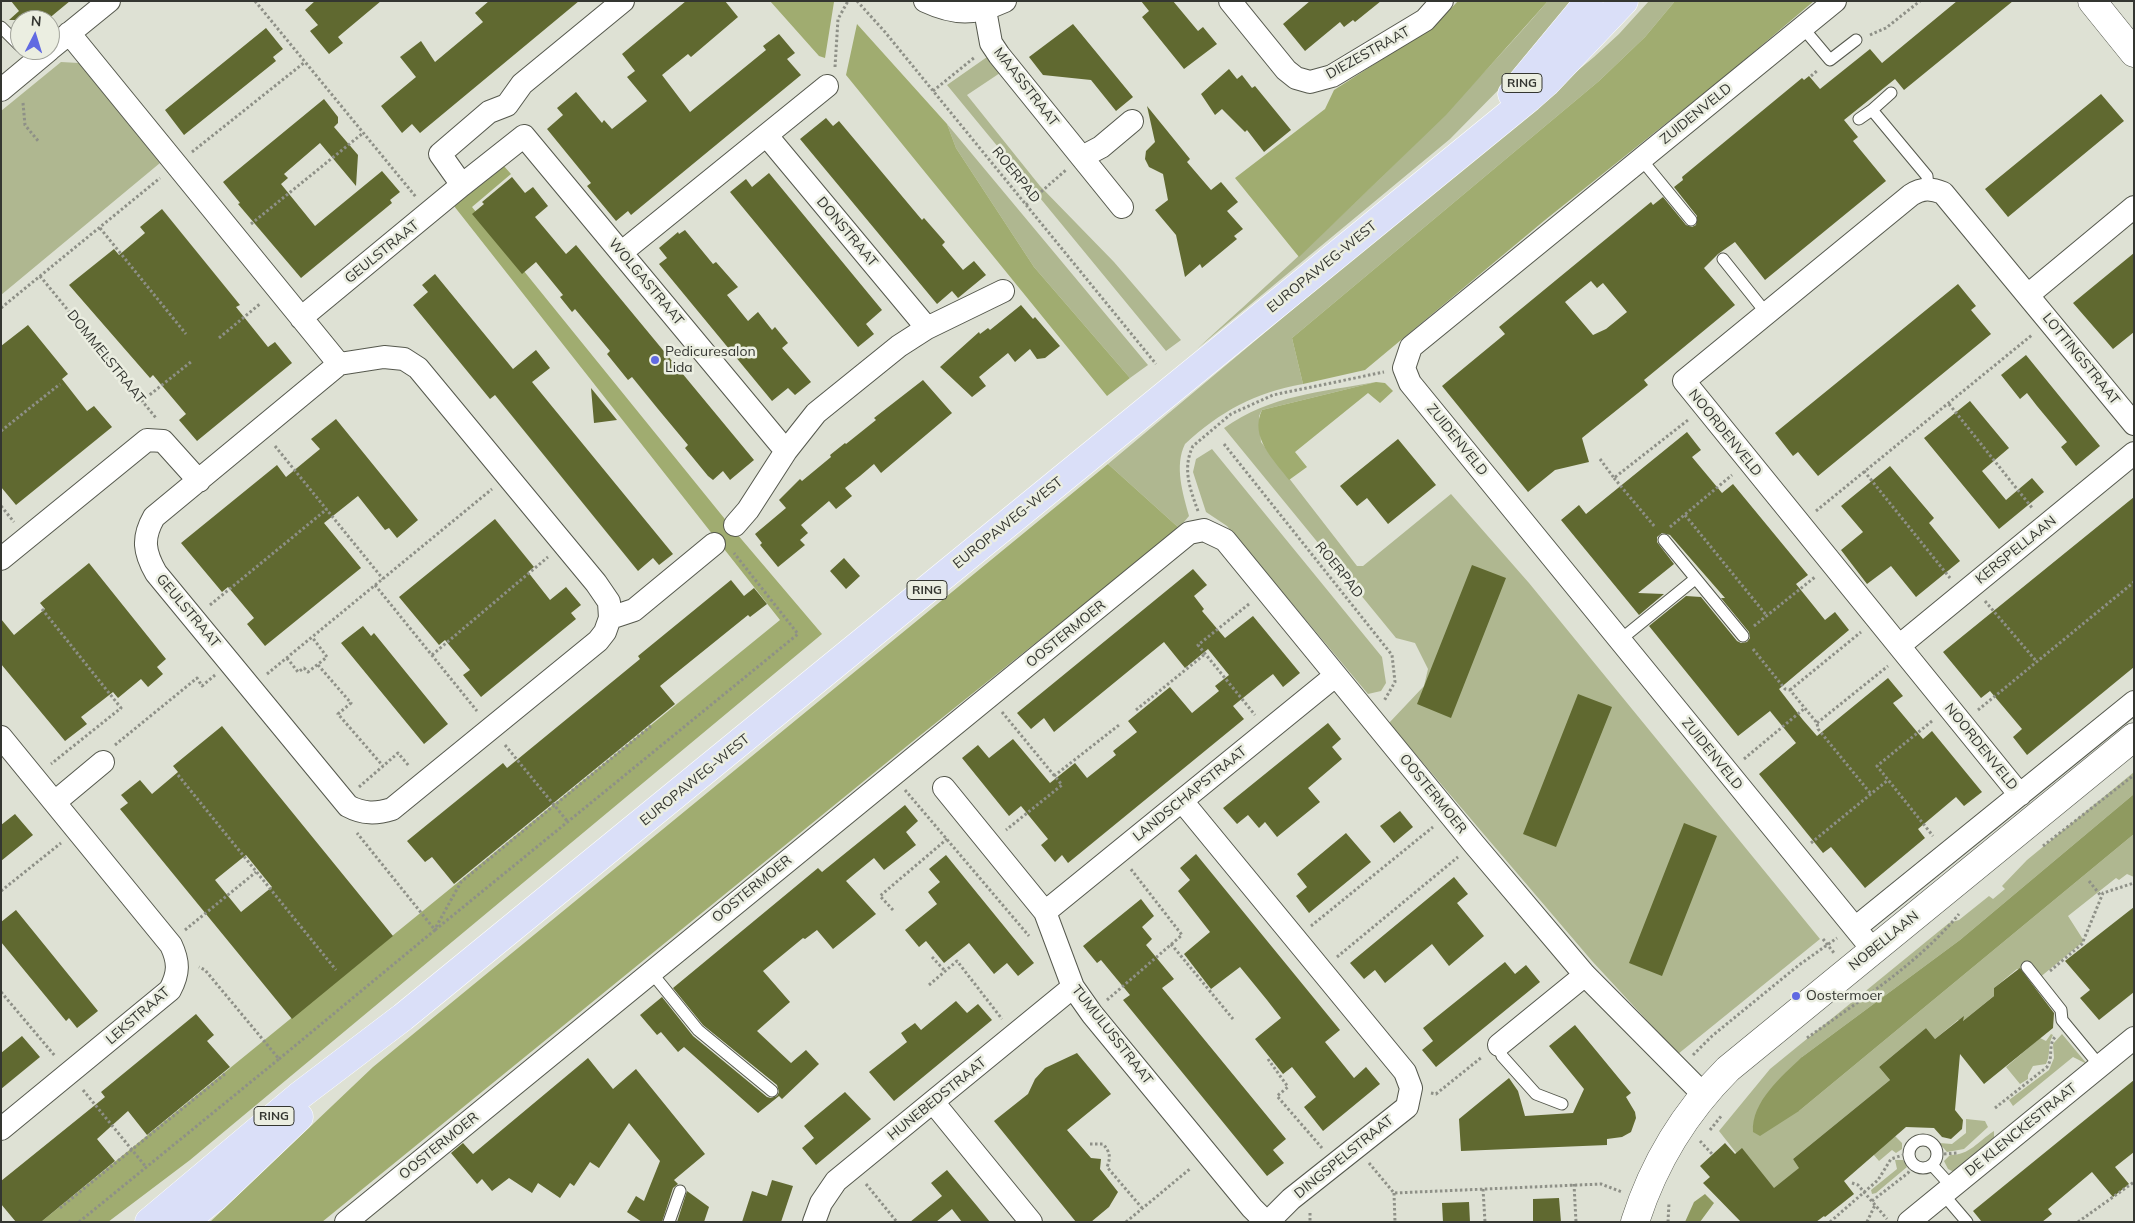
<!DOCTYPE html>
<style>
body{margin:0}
#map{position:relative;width:2135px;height:1223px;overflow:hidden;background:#dee1d4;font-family:Mulish,sans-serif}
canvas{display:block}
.frame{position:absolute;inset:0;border:2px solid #343631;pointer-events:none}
.north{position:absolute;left:10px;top:10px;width:50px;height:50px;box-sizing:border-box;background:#ebeee1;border:1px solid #a2a49b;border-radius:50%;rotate:5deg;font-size:14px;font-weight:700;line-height:20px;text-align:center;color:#343631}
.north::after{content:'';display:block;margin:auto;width:18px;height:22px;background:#616ae2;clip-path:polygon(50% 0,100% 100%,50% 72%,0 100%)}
</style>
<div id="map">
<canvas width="2135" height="1223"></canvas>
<div class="frame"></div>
<div class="north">N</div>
</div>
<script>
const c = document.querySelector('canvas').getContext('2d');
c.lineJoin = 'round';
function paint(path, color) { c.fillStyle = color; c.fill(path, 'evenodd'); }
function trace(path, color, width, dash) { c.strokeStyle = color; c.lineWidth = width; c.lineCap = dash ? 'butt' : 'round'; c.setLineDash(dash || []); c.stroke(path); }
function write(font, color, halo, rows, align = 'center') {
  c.font = font + ' Mulish,sans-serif'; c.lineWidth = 5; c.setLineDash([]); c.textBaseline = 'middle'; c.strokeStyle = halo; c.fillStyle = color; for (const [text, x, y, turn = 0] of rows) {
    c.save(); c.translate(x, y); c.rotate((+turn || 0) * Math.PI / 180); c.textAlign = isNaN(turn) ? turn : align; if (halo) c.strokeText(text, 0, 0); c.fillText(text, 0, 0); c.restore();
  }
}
const green = new Path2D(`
 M1548,1H1576L1520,68L1450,139L1198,348C1320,238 1440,126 1548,1Z
 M1649,1H1675L1645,37L1599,81L1292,338L1303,384C1254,393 1221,411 1185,444C1174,466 1183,494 1189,516L1179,528L1108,464L1594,57L1619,34Z
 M987,57L1000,73L967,95L1040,186L1114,262L1181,340L1166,351L947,85Z
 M61,62L79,63L160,163L1,295V111Z
 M947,124L1148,365L1130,378L1034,267L956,148Z
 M1376,382L1262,410L1259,416L1261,442L1357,566H1363L1451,494L1529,583L1820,939L1678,1054L1592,961L1389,723L1424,686L1428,669L1415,643L1396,638L1224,428C1271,395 1321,392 1376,382Z
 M1212,449L1382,657L1386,683L1381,691L1368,694L1227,526L1206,512L1193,472L1196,459Z
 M2134,772V794L1960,940L1802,1057L1799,1111L2134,834V877L2127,874L2119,880L2116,878L2068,916L2084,941L2033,983L2022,970L2017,969L1994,988L1995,995L1963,1021L1958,1020L1935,1039L1926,1028L1879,1067L1890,1080L1793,1159L1802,1166L1770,1196L1719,1131L1770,1069L1949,923L1959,920L1989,896L1993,899L2005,889L2002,886L2027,860Z
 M2051,1034L2053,1035C2047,1045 2051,1055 2046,1064L2033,1066L2028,1075V1079L2020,1084L2006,1067L2040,1038L2046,1041Z
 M2062,1034L2087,1064L2073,1057L2013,1106L2009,1100L2049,1070L2054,1058L2053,1044Z
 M1966,1119L1985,1121L1988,1127L1964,1149L1947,1152L1939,1143L1952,1144L1966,1133Z
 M1994,1131V1142L1956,1173L1948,1169L1944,1161L1950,1155C1970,1155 1977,1142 1994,1131Z
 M1895,1136L1902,1143V1149L1896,1153L1892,1150L1879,1161L1873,1154Z
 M1895,1160H1903L1907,1167L1876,1193L1872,1194L1871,1190L1897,1169Z`);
const forest = new Path2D(`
 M770,1L834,2L825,58L819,56Z
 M1458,1H1548L1446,115L1299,257L1235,178L1325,109L1334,90L1434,26Z
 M1675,1H1814L1729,73L1545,220L1365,370L1303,384L1292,338L1599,81L1645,37Z
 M857,24L947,124L956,148L1034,267L1130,378L1107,396L846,75Z
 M503,165L511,174L472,207L737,534L822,634L190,1160L108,1222H41L780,620L454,206Z
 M1376,382L1385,383L1393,391L1380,403L1368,393L1295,452L1307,467L1289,480C1274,460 1249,437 1262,410Z
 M1108,464L1179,528L907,746L322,1222H210L373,1067Z`);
const water = new Path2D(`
 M2134,794V834L1799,1111L1760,1136L1753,1132C1751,1102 1782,1076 1802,1057L1960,940Z
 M1705,1194L1714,1203L1700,1222H1685L1694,1202Z`);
const building = new Path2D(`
 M11,1H70L47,20H9L19,11Z
 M315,1H381L338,37L343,43L329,54L310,31L318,25L305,10Z
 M489,1H579L420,133L412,124L402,133L381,106L416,77L400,57L421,41L435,62L483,22L475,13Z
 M686,1H725L738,17L691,57L688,54L662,75L690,112L766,50L763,46L779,34L795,53L787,59L801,75L631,215L628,211L616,221L587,186L591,183L547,129L563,115L557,108L576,92L602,123L604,120L612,129L647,101L627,77L635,71L622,54Z
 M1141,1H1173L1198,31L1203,27L1217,44L1184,69L1142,17L1149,11Z
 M1310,1H1381L1355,22L1353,20L1344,27L1340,22L1305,51L1283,24Z
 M1957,1H2013L1904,90L1895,79L1844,120L1858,137L1853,141L1886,181L1765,280L1735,242L1718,254L1704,268L1735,305L1644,380L1648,385L1582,438L1589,462L1555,470L1528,492L1442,386L1505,334L1499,327L1651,202L1653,205L1663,197L1686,225L1692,227L1696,225L1697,216L1674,187L1683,180L1682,177L1802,78L1804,80L1809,76L1820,89L1870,49L1882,63ZM1591,281L1597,288L1603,283L1627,312L1606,329L1593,335L1565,302Z
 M1073,24L1133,97L1116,111L1091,80L1043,75L1029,57Z
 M266,28L283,49L273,57L276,61L184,135L165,110Z
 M1229,69L1237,79L1242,75L1252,88L1255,86L1291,130L1264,152L1247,130L1245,132L1222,109L1215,115L1201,94Z
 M2101,94L2124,121L2008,217L1985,189Z
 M324,99L338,117V123L334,127L358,155L356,186L320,143L284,174L288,178L281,184L315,226L382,171L400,192L390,200L392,203L301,278L238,204L240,203L223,182Z
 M1147,106L1190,159L1187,162L1211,190L1221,182L1238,202L1227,211L1243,229L1234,236L1237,239L1202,268L1200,264L1185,277L1176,235L1155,210L1168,200L1163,174L1149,167L1145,159L1146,151L1155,142Z
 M826,118L833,126L839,121L922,220L924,218L945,242L942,245L963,270L974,261L986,275L958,298L952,291L937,304L800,139Z
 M769,173L882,310L866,324L874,334L858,347L730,192L746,179L752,187Z
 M512,177L525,193L533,187L548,206L535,217L566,254L576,245L754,460L730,480L723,471L713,480L708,476L685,448L688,445L658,409L632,377L628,380L607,354L610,351L575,309L572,312L560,297L563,295L536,262L522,274L472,214L484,204L482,202Z
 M162,209L240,305L236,307L268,347L275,342L292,363L197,441L179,420L186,414L153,375L150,378L69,285L114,249L119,255L145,233L140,227Z
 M685,230L713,264L716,262L738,287L727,295L748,321L758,312L772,330L775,327L788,343L782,348L811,382L795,395L788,388L772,401L659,264L667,258L659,248L678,232L679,234Z
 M2134,253V332L2113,349L2073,303Z
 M435,274L513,369L536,350L550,368L532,382L673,554L659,565L653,558L638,571L495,395L490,399L413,305L428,292L422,285Z
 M1958,284L1976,306L1971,310L1991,334L1818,476L1798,452L1793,456L1775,433Z
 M1021,305L1033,319L1035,317L1060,346L1045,358L1037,359L1030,349L1015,362L1008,353L979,377L986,386L972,397L940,367L979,332L980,334L988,328L990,330Z
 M28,325L68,374L62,379L87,411L94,406L112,427L16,505L1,487V346Z
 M2026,355L2100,446L2076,466L2061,447L2067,442L2037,406L2027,393L2020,399L2001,375Z
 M923,380L952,413L881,473L874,464L860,476L845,488L852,496L836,509L829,501L801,525L808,533L800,540L805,545L778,567L760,545L762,543L755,534L786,508L779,500L800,479L802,481L831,457L830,455L845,443L846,444L876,420L874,418Z
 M591,388L617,420L594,423Z
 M1970,401L2009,448L1982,471L2006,500L2032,478L2044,492L1999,529L1924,438Z
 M336,419L418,520L397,538L389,528L385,530L358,496L324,523L361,568L265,646L247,624L254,618L228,587L222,592L181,543L277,465L286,477L320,449L311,439Z
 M1687,432L1701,450L1692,457L1722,493L1733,484L1808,575L1796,584L1825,620L1835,612L1849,630L1779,689L1803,720L1817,736L1888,678L1903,696L1893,703L1923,739L1932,731L1982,792L1964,806L1956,797L1918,829L1925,838L1865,888L1831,847L1823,853L1759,774L1796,743L1770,711L1738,736L1649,626L1686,596L1701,597L1737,641L1741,643L1747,642L1750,638L1749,632L1721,598H1725L1670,535L1662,533L1657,537V542L1674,564L1638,593L1664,594L1639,615L1561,520L1579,505L1586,514Z
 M1398,439L1436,485L1388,524L1367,498L1357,506L1340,486Z
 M1890,466L1934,518L1929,523L1960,561L1916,597L1891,566L1867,584L1841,550L1863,532L1841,506Z
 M2134,497V667L2027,755L2013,737L2022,729L1990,691L1981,698L1943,652Z
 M495,519L534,567L528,572L550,600L566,587L581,605L571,613L576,619L481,697L463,675L470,670L445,640L439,645L399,597Z
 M844,558L860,576L846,589L830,571Z
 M89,563L166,659L157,667L163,674L148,687L141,679L118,698L113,692L81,717L87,724L65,741L1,664V619L14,635L45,609L40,603Z
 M1472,565L1506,578L1451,718L1417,704Z
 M1193,569L1207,585L1194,596L1204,609L1202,611L1225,638L1253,616L1300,673L1283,687L1273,674L1259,685L1233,706L1244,719L1068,863L1062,855L1055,862L1041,845L1048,839L1021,806L1009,816L962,758L978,745L989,758L1013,739L1050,783L1075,763L1087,778L1116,755L1113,751L1137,732L1128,721L1170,687L1192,713L1219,691L1215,686L1229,675L1208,649L1185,668L1164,642L1054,732L1044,718L1031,729L1017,713Z
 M731,580L744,596L754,588L767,604L750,617L748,615L660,686L675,704L454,884L432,857L425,862L407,841L503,763L507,768L640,659L638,656Z
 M363,626L371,636L374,633L448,724L424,744L341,643Z
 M1578,694L1612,707L1556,847L1523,834Z
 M1328,723L1341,739L1332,747L1342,759L1308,788L1320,802L1277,837L1265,822L1259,828L1248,815L1237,824L1223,808Z
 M222,726L393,936L292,1019L120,809L128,803L121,795L140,780L152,794L178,772L173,766ZM246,855L272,887L241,912L215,880Z
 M905,805L918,821L906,832L916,845L884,870L874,858L846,881L876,914L833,949L817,930L805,939L803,938L763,971L790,1002L757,1031L791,1063L806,1050L819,1064L782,1099L779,1096L758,1113L684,1047L678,1052L661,1032L657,1035L640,1015L662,997L693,1036L767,1097L771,1098L777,1096L779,1092L777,1085L703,1025L673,988L818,868L822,872Z
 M1400,811L1413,827L1394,843L1380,826Z
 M15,814L33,835L1,861V825Z
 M1684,823L1717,836L1662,976L1629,963Z
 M1346,833L1371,862L1309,913L1296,896L1307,887L1297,874Z
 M1196,854L1340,1030L1325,1042L1354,1078L1366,1067L1380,1084L1323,1131L1304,1107L1316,1097L1292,1067L1283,1074L1255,1039L1281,1018L1267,1000L1240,967L1211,989L1184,954L1210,932L1178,891L1190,880L1180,868Z
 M946,855L1034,963L1018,976L1007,963L994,974L969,943L944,963L926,941L919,947L905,930L937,904L928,892L940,882L929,869Z
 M1454,877L1468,894L1457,903L1484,936L1449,966L1432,944L1385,983L1375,970L1364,979L1350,963Z
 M1141,899L1154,916L1142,927L1152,939L1146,945L1174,979L1162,988L1286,1139L1273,1150L1284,1163L1267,1176L1123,1000L1130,995L1101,960L1097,963L1083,946Z
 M2134,907V992L2099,1020L2080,998L2090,990L2065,961Z
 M16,910L98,1011L77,1028L69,1018L66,1021L1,942V922Z
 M1505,962L1515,974L1526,965L1540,982L1436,1067L1422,1050L1433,1041L1423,1028Z
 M2020,968L2054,1013L2053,1028L1984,1084L1960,1054L1955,1110L1963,1120L1962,1129L1951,1139L1942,1137L1934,1128L1906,1127L1844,1181L1854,1194L1825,1217L1824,1216L1816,1222H1741L1703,1183L1710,1177L1700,1166L1725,1143L1735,1154L1742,1148L1774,1188L1799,1168L1793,1159L1890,1080L1879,1067L1926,1028L1935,1039L1964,1016L1963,1021L1994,996V988Z
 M956,1001L967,1013L978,1004L992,1020L894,1101L869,1072L907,1042L901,1033L915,1023L921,1030Z
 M196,1014L214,1035L207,1041L230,1067L147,1135L128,1111L97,1139L115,1161L41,1222H16L1,1204V1181L105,1097L101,1092Z
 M1575,1025L1631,1093L1626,1097L1635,1112L1636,1118L1631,1132L1622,1137L1607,1139V1145L1461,1151L1459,1119L1509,1078L1518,1091L1525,1116L1573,1113L1584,1089L1549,1046Z
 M22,1036L40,1057L1,1089V1053Z
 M1077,1053L1111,1094L1067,1130L1091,1158L1101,1159L1100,1169L1118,1192L1109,1207L1091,1222H1076L994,1121L1028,1094L1035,1079L1045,1068Z
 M588,1058L613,1089L636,1069L705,1154L674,1180L678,1184L673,1188L662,1222H642L627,1212L636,1196L644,1201L660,1161L629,1123L599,1168L590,1162L574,1186L570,1183L560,1198L538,1183L532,1193L509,1178L492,1191L482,1179L477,1184L451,1153L463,1143L473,1154Z
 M2134,1080V1152L2115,1167L2129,1184L2113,1197L2092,1172L2048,1209L2052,1214L2042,1222H1982L1973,1211Z
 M845,1092L871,1119L816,1165L802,1148L814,1138L804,1126Z
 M947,1170L977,1206L990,1222H962L952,1209L936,1222H910L942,1196L931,1183Z
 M772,1180L793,1186L781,1222H742L752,1191L767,1196Z
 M687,1191L709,1207L704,1222H677Z
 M1559,1198L1561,1222H1533V1199Z
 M1469,1202L1470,1222H1443L1442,1203Z`);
const path = new Path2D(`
 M255,1L416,197
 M857,1L885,32L1156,364
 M1870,35L1886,28L1920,1
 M835,67L838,19L848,1
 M1811,76L1818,70
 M933,91L975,57
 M23,103L25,125L39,142
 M192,152L305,62
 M1026,205L1066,170
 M251,224L363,133
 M100,228L186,334
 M40,276L156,418
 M1,308L160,178
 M219,338L261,303
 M142,401L192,361
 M1949,404L2033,509
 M1,431L60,384
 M1224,444L1392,655L1395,682L1384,701
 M275,446L383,579
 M1600,459L1614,478L1688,420
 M1864,471L1950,578
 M1614,478L1655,527
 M1,506L14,522
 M1198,511C1190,489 1182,468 1193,446L1231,414L1273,395L1384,372
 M1816,511L2032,335
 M1685,515L1767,616
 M1670,527L1732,475
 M375,585L477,711
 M1985,601L2037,662
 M1249,604L1198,645L1255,715
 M210,605L327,509
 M42,609L121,708L51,764
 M1754,626L1815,577
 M1753,649L1785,689L1790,690L1817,723L1818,729L1871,794
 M432,655L548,557
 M287,658L298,672L304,668L308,672L327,657L312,637
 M318,665L351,703L338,714L383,766
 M267,674L492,489
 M1790,690L1861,632
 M1136,710L1205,654
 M1978,710L2134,582
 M1002,712L1062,785L1006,830
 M1932,721L1877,766L1933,836
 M1817,723L1888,666
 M115,745L197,678L202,686L215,675
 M505,745L568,822
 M1744,759L1805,708
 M178,775L336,970
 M1054,776L1119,725
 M359,787L398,753L409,766
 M905,790L1029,936
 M1811,843L1888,780
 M2043,846L2134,775
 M2089,881L2101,896
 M1,891L61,843
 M893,910L880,896L947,839
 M1311,926L1433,827
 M436,927L461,882L651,726
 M185,930L256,872
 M435,930L798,634L734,553
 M1823,939L1834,953
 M1171,944L1233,1019
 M932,957L945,971
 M1337,957L1458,857
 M2050,971L2082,944L2103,893L2134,883
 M929,985L957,961L1002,1019
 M1,992L55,1056
 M1107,1000L1182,935L1130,868
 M1807,1038C1859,1001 1918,964 1959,914
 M1693,1055L1712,1036L1799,965L1837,938
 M279,1059L435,930L357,833
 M1268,1059L1288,1087L1277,1096L1322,1148
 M83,1090L146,1167
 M1431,1093L1436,1094L1482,1057
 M1995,1108L2047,1067C2054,1057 2047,1045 2056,1036
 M1710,1130L1722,1115
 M1700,1141L1713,1155
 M1090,1144H1103C1110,1152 1111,1157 1107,1167L1142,1208
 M1944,1154L1957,1153
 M1369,1163L1394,1193L1601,1184L1622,1192
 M1852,1183L1858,1185L1887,1219
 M866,1184L897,1222
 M1574,1184L1576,1222
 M1483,1189L1485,1222
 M1394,1193L1395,1222
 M1872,1201L1908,1173L1914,1164
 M60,1208L225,1074
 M1310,1213V1222
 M79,1222L279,1059L205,970L199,967
 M1126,1222L1191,1168
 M1668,1222L1669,1203
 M1830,1222L1878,1180L1891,1159L1909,1153
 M1867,1222L1875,1205
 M2078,1222L2134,1182`);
const service = new Path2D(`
 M1,27L20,46
 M1803,28L1830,60L1856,40
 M1872,110L1891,93
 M1859,119L1872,110L1927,176L1928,189
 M1641,159L1691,220
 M1723,259L1767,314
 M1664,540L1743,636
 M1620,640L1695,579
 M2027,967L2061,1010L2062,1020L2100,1066
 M651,972L698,1030L772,1091
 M1499,1045L1502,1056L1536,1094L1562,1104
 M1909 1154a14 14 0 1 1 28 0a14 14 0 1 1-28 0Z
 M1932,1165L1952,1187
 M1943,1194L1967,1222
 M669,1222L680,1191`);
const minor = new Path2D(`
 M623,1L522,84L507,105L489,112L440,154L462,185L524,136L786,451L748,510L735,525
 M925,1C955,15 975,15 1005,1
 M1230,1L1286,70L1296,78L1310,82L1332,76L1425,20L1442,1
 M1835,1L1411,347L1404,368L1410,383L1873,950
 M985,10L991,43L999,55L1122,207
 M69,33L339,364L384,357L404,359L418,368L596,583L609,602L610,618L634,610L714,544
 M50,49L109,1
 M1,90L49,50
 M767,136L927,328
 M1082,157L1101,147L1132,121
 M622,252L827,86
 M2028,295L2134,207
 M301,318L462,185
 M339,364L154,517C142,538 144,552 156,573L348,806C363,814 376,814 392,809L598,641L605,632L610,618
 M786,451L816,413L899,346L927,328L1003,291
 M1,559L147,440L163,441L199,481
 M1899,646L2134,453
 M1,737L171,945C179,962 179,973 170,990L1,1129
 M944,788L1045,912L1073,987L1092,1014L1252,1208L1266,1222
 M2020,795L1684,381L1911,195C1922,188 1931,188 1943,193L2134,424
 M1182,801L1405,1072L1411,1088L1407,1107L1291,1199L1268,1222
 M55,802L103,762
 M1045,912L1335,676
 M1855,928L2134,702
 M1499,1045L1585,975
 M933,1102L1031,1222
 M346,1222L1189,533L1204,530L1225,540L1474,844L1585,975L1703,1094
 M814,1222L821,1203L836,1181L1073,987
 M1909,1222L2134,1038`);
const tertiary = new Path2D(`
 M2092,1L2134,53
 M1635,1222C1654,1162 1684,1113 1728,1069L2134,737`);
const primary = new Path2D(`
 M1512,94L1589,1
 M149,1222L299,1096L403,1017L1529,98L1546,83L1624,1
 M184,1222L214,1198L299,1117`);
const markers = [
 [655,360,5,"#616ae2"],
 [1796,996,5,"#616ae2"]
];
const shields = [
 [1522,83,40],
 [927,590,40],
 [274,1116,40]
];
const shieldNames = [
 ["RING",1522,83],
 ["RING",927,590],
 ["RING",274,1116]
];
const streetNames = [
 ["DIEZESTRAAT",1368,53,-29],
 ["MAASSTRAAT",1026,87,52],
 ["ZUIDENVELD",1696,114,-39],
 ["ROERPAD",1016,175,51],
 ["DONSTRAAT",847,232,50],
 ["GEULSTRAAT",382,252,-39],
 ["EUROPAWEG-WEST",1322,267,-39],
 ["WOLGASTRAAT",646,282,50],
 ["DOMMELSTRAAT",106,357,51],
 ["LOTTINGSTRAAT",2081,359,51],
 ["NOORDENVELD",1725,433,51],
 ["ZUIDENVELD",1457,440,51],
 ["EUROPAWEG-WEST",1008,523,-39],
 ["KERSPELLAAN",2016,550,-39],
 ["ROERPAD",1339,570,51],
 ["GEULSTRAAT",188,611,50],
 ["OOSTERMOER",1066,634,-39],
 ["NOORDENVELD",1981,747,51],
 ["ZUIDENVELD",1712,754,51],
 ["EUROPAWEG-WEST",695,780,-39],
 ["LANDSCHAPSTRAAT",1190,794,-39],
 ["OOSTERMOER",1433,794,51],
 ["OOSTERMOER",752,889,-39],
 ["NOBELLAAN",1884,941,-39],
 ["LEKSTRAAT",138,1016,-41],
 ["TUMULUSSTRAAT",1112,1035,52],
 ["HUNEBEDSTRAAT",937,1099,-39],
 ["DE KLENCKESTRAAT",2021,1130,-39],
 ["OOSTERMOER",439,1146,-39],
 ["DINGSPELSTRAAT",1344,1157,-39]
];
const poiNames = [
 ["Pedicuresalon",665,352],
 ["Lida",665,368],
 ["Oostermoer",1806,996]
];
paint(green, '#afb790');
paint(forest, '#a0ac70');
paint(water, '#8f9a60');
paint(building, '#606930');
trace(service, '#55584d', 13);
trace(minor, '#55584d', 24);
trace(tertiary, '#55584d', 29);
trace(primary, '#fff', 29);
trace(path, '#8e9087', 3, [2.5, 2.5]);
trace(service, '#fff', 11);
trace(minor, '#fff', 22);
trace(tertiary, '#fff', 28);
trace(primary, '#dadff8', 28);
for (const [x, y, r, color] of markers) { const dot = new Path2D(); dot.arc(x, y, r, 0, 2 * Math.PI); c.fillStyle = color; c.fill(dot); trace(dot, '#ebeee1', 2); }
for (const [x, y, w] of shields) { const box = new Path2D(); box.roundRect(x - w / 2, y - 9.5, w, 19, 4); c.fillStyle = '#ebeee1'; c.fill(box); trace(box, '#343631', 1); }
write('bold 12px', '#343631', null, shieldNames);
write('14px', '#343631', '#ebeee1', streetNames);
write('14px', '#343631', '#ebeee1', poiNames, 'left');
</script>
